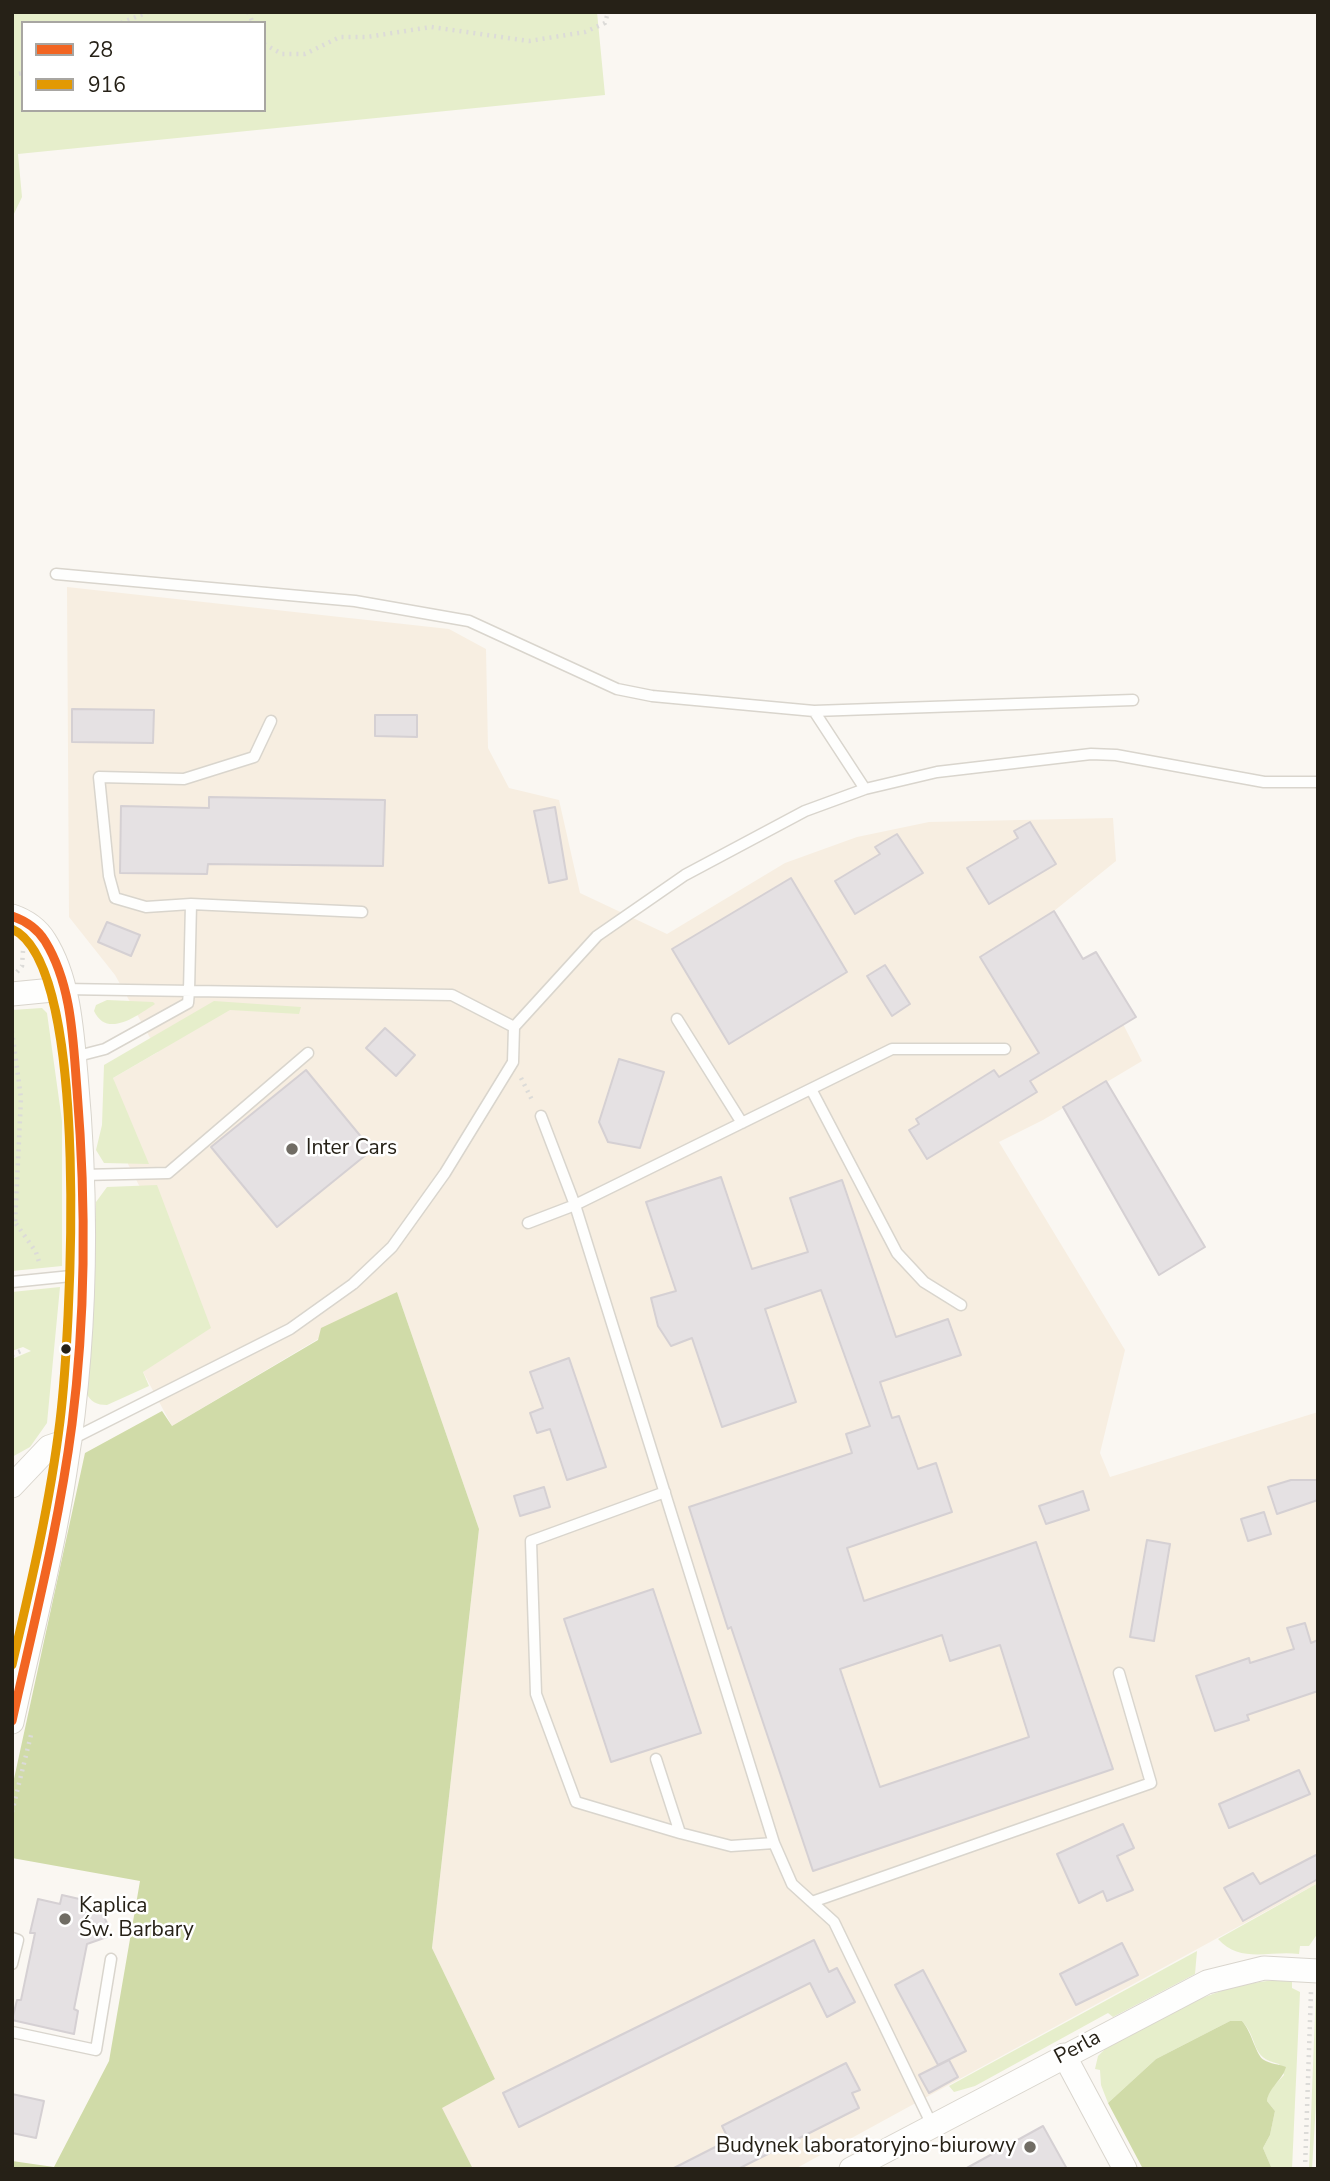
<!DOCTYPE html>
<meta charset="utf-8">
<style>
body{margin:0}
#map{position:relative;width:1330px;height:2181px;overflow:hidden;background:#faf7f2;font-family:"Nunito Sans",sans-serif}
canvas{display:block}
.frame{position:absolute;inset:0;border:14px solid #262117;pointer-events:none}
.legend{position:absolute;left:21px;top:21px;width:245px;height:91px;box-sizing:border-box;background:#fff;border:2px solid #a8a6a2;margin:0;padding:9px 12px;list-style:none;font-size:21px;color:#262117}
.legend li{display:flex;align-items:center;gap:14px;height:35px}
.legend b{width:35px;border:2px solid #a8a6a2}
</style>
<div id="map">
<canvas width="1330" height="2181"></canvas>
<div class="frame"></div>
<ul class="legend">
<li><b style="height:9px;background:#f26522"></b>28</li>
<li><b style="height:9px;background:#e29902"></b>916</li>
</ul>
</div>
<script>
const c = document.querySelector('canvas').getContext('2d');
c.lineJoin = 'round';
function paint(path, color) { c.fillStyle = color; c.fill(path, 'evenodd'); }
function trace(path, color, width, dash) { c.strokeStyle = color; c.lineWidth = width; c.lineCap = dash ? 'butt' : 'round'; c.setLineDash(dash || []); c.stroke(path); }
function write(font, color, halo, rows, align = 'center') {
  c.font = font + ' "Nunito Sans",sans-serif'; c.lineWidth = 5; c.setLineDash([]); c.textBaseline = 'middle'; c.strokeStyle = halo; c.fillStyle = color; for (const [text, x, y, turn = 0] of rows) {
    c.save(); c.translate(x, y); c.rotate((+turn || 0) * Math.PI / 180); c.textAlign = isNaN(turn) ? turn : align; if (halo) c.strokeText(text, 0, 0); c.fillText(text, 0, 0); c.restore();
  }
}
const industrial = new Path2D(`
 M67,587L449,629L486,649L488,748L509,788L559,800L580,893L667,934L785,863L857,837L929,822L1113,818L1116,861L1054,911L1083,959L1096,952L1136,1017L1123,1024L1142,1061L1043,1120L999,1142L1125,1350L1100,1453L1110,1477L1318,1412V1883L795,2169H473L441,2108L495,2079L432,1948L479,1529L397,1292L172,1426L143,1372L201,1305L128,1164L113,1078L158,1052L115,975L69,917Z`);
const green = new Path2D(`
 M12,12H597L605,95L18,154L22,197L12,218ZM23,23H264V110H23Z
 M107,1000L153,1002L155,1004C138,1015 107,1039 94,1011L96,1005Z
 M214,1001L301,1007L299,1014L230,1010L113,1078L149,1164L104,1163L96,1150L102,1125L104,1065Z
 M42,1008L47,1013L62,1121V1266L12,1271V1010Z
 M157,1185L211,1328L143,1372L149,1386L107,1405C97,1405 90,1402 86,1392L96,1202L107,1187Z
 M60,1287L47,1423L30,1447L12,1457V1359L31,1351L23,1347L12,1351V1292Z
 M1318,1883V1933L1309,1946H1300L1299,1954C1271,1950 1240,1964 1218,1939Z
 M1197,1951L1195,1974L1113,2017L1108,2013L975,2086L954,2092L949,2086Z
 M1267,1981H1292V1988L1300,1992L1292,2169H1272L1263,2148L1270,2135L1275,2111L1267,2101L1268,2092L1284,2075L1279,2064C1249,2057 1260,2041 1242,2021H1230L1156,2059L1108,2103L1101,2085L1100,2070L1095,2069L1098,2056L1108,2046C1159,2020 1208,1987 1267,1981Z
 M1316,1988L1318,2071L1312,2169H1309Z`);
const forest = new Path2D(`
 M397,1292L479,1529L432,1948L495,2079L442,2108L473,2169H12V2161L54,2167L109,2061L140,1881L12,1858V1788L85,1453L162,1411L172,1426L318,1340L321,1328Z
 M1230,2021H1242C1252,2032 1256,2056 1264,2060C1270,2064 1279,2064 1286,2067C1282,2081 1269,2087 1267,2101L1275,2111L1270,2135L1263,2148L1272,2169H1143L1108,2103L1156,2059Z`);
const building = new Path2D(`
 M72,709L154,710L153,743L72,742Z
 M375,715H417V737L375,736Z
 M209,797L385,800L383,866L208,864L207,874L120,873L121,806L209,808Z
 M555,807L567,879L549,883L534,811Z
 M1030,822L1056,864L989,904L967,868L1018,838L1014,831Z
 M897,834L923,873L855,914L835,881L880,854L875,847Z
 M791,878L847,972L729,1044L672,949Z
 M1054,911L1083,959L1096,952L1136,1017L1030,1081L1037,1092L927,1159L909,1130L919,1124L916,1119L994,1070L999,1077L1039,1053L980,957Z
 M107,922L140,935L131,956L98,942Z
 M885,965L910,1004L892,1016L867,976Z
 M385,1028L415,1055L396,1076L366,1048Z
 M619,1059L664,1072L640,1148L608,1142L599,1122Z
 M306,1070L372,1150L277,1227L211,1147Z
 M1106,1081L1205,1247L1159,1275L1063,1107Z
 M721,1177L752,1269L808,1252L790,1198L842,1180L896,1337L948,1319L961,1355L880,1382L892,1418L899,1416L918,1469L936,1463L952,1512L847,1548L864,1601L1036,1542L1113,1769L813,1871L731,1627L728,1629L689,1507L852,1453L846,1434L870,1426L821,1290L765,1309L796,1402L722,1427L692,1338L671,1346L658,1326L651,1298L676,1291L646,1202ZM942,1635L950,1661L1000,1645L1029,1737L880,1787L840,1669Z
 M569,1358L606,1467L567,1480L550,1429L537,1433L530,1413L543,1408L530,1372Z
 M1291,1480H1318V1500L1277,1514L1268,1487Z
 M544,1487L550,1507L520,1516L514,1496Z
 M1083,1491L1089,1510L1046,1524L1039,1506Z
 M1264,1512L1271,1534L1248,1541L1241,1519Z
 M1147,1540L1170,1544L1154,1641L1130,1637Z
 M653,1589L701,1733L611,1762L564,1619Z
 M1305,1623L1311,1643L1318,1640V1691L1247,1715L1249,1720L1215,1731L1196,1676L1249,1658L1250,1663L1294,1649L1287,1628Z
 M1299,1770L1310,1794L1229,1828L1219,1804Z
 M1123,1824L1134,1848L1117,1856L1133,1890L1107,1901L1103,1891L1079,1903L1057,1854Z
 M1318,1854V1879L1243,1921L1224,1888L1253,1873L1260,1884Z
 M62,1895L88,1901L86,1909L102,1913L109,1927L107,1937L87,1944L74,2009L78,2011L74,2034L12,2020L17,2000H21L35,1933H30L38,1899L60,1904Z
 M814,1940L829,1972L837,1968L855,2002L827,2017L810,1983L519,2127L503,2093Z
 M1122,1943L1138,1975L1076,2005L1060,1974Z
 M923,1970L966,2051L938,2065L895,1985Z
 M949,2060L958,2077L929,2093L919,2075Z
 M846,2063L860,2090L852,2093L859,2108L738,2169H672L729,2140L722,2126Z
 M12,2094L44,2101L36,2138L12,2133Z
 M1043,2126L1067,2169H965Z`);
const path = new Path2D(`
 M248,12L253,23
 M121,23L148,12
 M264,44L282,54H305L340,37H367L431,27L529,41L585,32L605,23L608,12
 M12,75L23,73
 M17,972L22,966L23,951
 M12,1031L21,1098L15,1224
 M521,1078L533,1102
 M12,1218L36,1252L40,1265
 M12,1355L23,1350
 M12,1812L31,1735
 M1305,2169L1311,1991`);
const service = new Path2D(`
 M56,574L355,601L469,621L617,689L652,696L814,711L865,789
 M814,711L1133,700
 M191,904L362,912
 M63,989L452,995L514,1027
 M677,1019L742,1123
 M74,1057L105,1049L188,1003L189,991L191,904L146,907L115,898L109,876L99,777L184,779L254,757L271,721
 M811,1089L897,1253L924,1282L961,1305
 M541,1116L575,1205L774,1843L792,1884L834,1922L932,2125
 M82,1175L168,1173L308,1053
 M528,1223L575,1205L892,1049H1005
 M12,1282L81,1275
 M70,1440L290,1329L353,1284L392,1247L445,1173L513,1062L514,1027L597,936L685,875L805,811L865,789L937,772L1091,754L1116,755L1264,782H1318
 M665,1492L531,1541L536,1694L576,1802L680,1833
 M656,1759L680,1833L731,1846L774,1843
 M812,1902L1151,1783L1119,1673
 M12,1938L18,1940L12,1964
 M12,2032L96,2050L111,1959`);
const minor = new Path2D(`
 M12,916C27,921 37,928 45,941C69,979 72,1031 76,1075C88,1205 86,1343 65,1472C52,1556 30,1639 12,1722
 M12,994L63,989
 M12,1486L49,1447L70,1440
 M1064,2055L1125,2169
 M851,2169L1207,1982L1264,1968L1318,1971`);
const bus1 = new Path2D(`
 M12,916C26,921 37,928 45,941C72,985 73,1040 77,1090C86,1201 86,1314 72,1424C59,1525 34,1622 12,1721`);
const bus2 = new Path2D(`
 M12,929C93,965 70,1339 60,1421C50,1503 31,1584 12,1665`);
const markers = [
 [292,1149,7,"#706c64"],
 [66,1349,6,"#262117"],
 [65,1919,7,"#706c64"],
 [1030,2147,7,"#706c64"]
];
const poiNames = [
 ["Inter Cars",306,1149],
 ["Kaplica",79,1907],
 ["Św. Barbary",79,1931],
 ["Budynek laboratoryjno-biurowy",1016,2147,"right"]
];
const streetNames = [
 ["Perla",1078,2048,-28]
];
paint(industrial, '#f7eee1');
paint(green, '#e6eecb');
paint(forest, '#d0dba8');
paint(building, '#e5e1e3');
trace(building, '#d5d0d3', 2);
trace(service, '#d9d5cd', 13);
trace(minor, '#d9d5cd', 25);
trace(path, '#dcdbd8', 4.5, [2, 5]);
trace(service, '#fefefd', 10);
trace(minor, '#fefefd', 23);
trace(bus1, '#f26522', 9);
trace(bus2, '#e29902', 9);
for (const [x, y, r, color] of markers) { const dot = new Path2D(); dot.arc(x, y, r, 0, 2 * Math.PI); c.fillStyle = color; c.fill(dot); trace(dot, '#fff', 2.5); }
write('21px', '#262117', '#fff', poiNames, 'left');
write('21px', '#262117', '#fff', streetNames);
</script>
